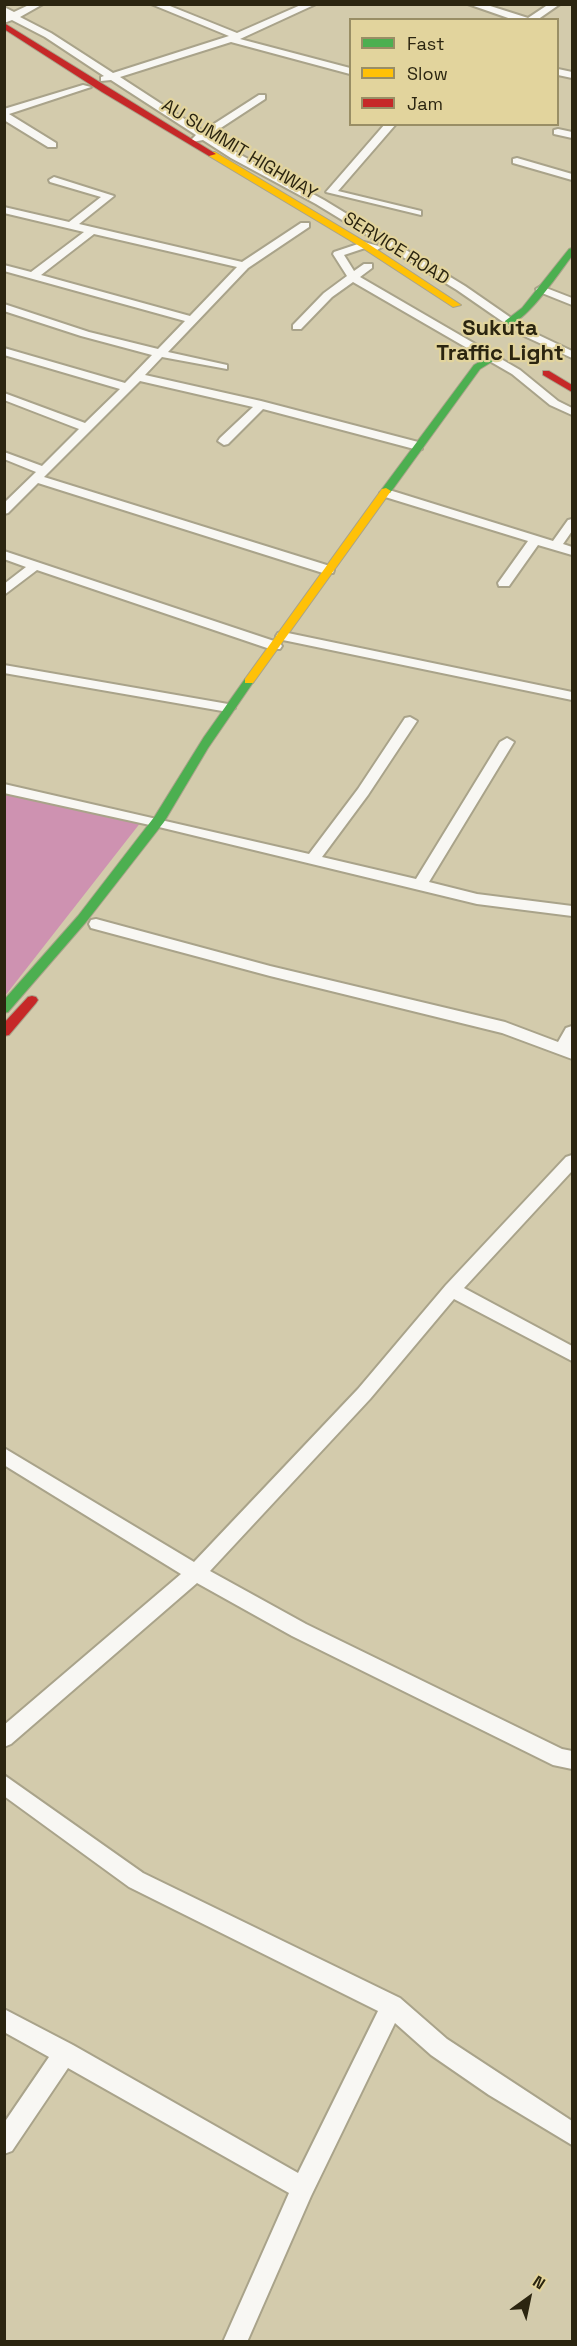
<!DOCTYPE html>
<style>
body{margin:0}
#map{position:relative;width:577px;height:2346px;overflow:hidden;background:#d3cbac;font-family:"Space Grotesk",sans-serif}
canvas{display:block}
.frame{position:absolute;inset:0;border:6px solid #2b2510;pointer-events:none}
.legend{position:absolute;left:349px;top:18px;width:210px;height:108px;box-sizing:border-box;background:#e2d49d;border:2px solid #998e65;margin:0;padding:8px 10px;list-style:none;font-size:18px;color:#2b2510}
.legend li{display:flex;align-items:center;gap:12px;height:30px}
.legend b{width:30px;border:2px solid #998e65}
.north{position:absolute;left:499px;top:2268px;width:60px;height:60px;-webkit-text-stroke:4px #e2d49d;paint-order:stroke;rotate:33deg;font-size:16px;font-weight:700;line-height:24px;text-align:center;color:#2b2510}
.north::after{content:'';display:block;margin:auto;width:21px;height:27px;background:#2b2510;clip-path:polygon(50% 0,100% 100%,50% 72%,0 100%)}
</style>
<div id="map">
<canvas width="577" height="2346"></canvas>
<div class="frame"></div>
<ul class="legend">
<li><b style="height:8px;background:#4caf50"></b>Fast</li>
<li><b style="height:8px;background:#ffc107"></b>Slow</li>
<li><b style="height:8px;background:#c62828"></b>Jam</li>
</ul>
<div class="north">N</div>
</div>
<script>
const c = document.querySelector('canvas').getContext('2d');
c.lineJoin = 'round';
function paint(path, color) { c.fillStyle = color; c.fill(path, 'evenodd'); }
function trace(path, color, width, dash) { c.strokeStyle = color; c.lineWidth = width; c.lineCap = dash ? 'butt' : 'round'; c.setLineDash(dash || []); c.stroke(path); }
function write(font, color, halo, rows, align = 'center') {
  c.font = font + ' "Space Grotesk",sans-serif'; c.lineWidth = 4.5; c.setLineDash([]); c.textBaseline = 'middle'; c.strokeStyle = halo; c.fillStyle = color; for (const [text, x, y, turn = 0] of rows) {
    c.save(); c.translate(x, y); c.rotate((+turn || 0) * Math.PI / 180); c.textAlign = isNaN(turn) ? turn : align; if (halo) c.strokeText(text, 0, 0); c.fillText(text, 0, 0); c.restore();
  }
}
const forest = new Path2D(`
 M5,793L141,822L5,996Z`);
const street = new Path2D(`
 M31,4H43L20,17L51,33L113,73L229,36L151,4H165L237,33L303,4H316L240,39L350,68V74L231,42L120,77L203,131L259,95H265V99L210,135L239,154L324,200L465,286L530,331L572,351V358L522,335L457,290L316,204L231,158L203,140L192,142L191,140L196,135L111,80L101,81V77L104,76L45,37L12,20L4,23L6,16L4,7L14,12Z
 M468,4H484L528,18L549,4H560L537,20H514Z
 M558,69L572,72V78L558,75Z
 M83,85L91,87L9,114L56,143V147H48L4,120V109Z
 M385,124H396L338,191L421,211V215L326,192Z
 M558,129L572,132V138L554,134V130Z
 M517,158L572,174V180L513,163V159Z
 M54,177L114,196L79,224L242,262L301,223H309V227L248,268L168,352L227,365V369L162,357L145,375L261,401L422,443V449L418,450L263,409L228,444L224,445L218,441L220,438L253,407L140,381L44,477L333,567L334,570L333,573H323L38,483L8,513L4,514V503L36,472L4,459V452L42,466L79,429L4,400V393L85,423L120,389L4,355V348L125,383L152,355L81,336L4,311V304L89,332L158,349L185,321L4,271V265L31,272L84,232L4,213V207L69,222L101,197L50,182L49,180ZM94,234L237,267L190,316L41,275Z
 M364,242L382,247L377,250L365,248L344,255L354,271L364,264H372V268L360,277L520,370L558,401L572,408V415L550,405L512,374L353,282L332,297L301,329H293V325L324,293L347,276L333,254L334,252Z
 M541,286L572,298V305L537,291L536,289Z
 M386,489L553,541L568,520L572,519V531L563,544L572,547V555L538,545L509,586H499L498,583L528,541L382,496L380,493Z
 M4,551L280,643L282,646L280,649H270L37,570L4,595V584L26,567L4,559Z
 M283,632L572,692V700L278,639L276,636L278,633Z
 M4,665L228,704L235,708L228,712L4,673Z
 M410,717L417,721L368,795L322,857L416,879L500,742L507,738L514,742L429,882L477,894L572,906V916L477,904L159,827L4,793V784L309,854L358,789L405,718Z
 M96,919L270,966L505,1022L558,1042L566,1028L572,1026V1059L502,1033L270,976L91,928L89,924L91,920Z
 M572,1155V1171L464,1288L572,1346V1361L454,1299L370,1399L210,1571L306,1624L562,1749L572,1751V1769L553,1765L292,1636L197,1583L11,1744L4,1747V1725L181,1574L4,1465V1448L194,1562L358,1389L446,1285L566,1157Z
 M4,1775L143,1873L400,1998L447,2039L572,2121V2145L489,2095L431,2055L395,2023L311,2196L247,2342H223L289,2193L68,2068L12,2151L4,2154V2123L49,2057L4,2032V2009L73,2045L298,2173L378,2011L129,1887L4,1796Z`);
const fast = new Path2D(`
 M572,248V256C560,271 524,327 505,325V321L522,308L569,249Z
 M490,356L498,358L480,369L390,493H382V489L474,365Z
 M249,678L254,681L208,748L164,822L86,922L8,1012L4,1013V1000L78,916L155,816L204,737L245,679Z`);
const slow = new Path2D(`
 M209,152H215L367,243L461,305L453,307L361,247L209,156Z
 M386,488L391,491L253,683H245V679L382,489Z`);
const jam = new Path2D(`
 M4,23L216,154L209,156L102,92L4,29Z
 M543,371H549L572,385V392L543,375Z
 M32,996L36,997L38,1000L36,1003L9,1035L4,1036V1023L28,997Z`);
const farStreetnames = [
 ["AU SUMMIT HIGHWAY",239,150,31],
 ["SERVICE ROAD",396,249,32]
];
const farQuarternames = [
 ["Sukuta",500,329],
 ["Traffic Light",500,354]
];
paint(forest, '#ce92b1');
trace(street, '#a9a38a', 4);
trace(fast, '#a9a38a', 2);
trace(slow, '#a9a38a', 2);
trace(jam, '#a9a38a', 2);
paint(street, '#f8f7f3');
paint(fast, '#4caf50');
paint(slow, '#ffc107');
paint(jam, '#c62828');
write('18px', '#2b2510', '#e2d49d', farStreetnames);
write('bold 22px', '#2b2510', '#e2d49d', farQuarternames);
</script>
